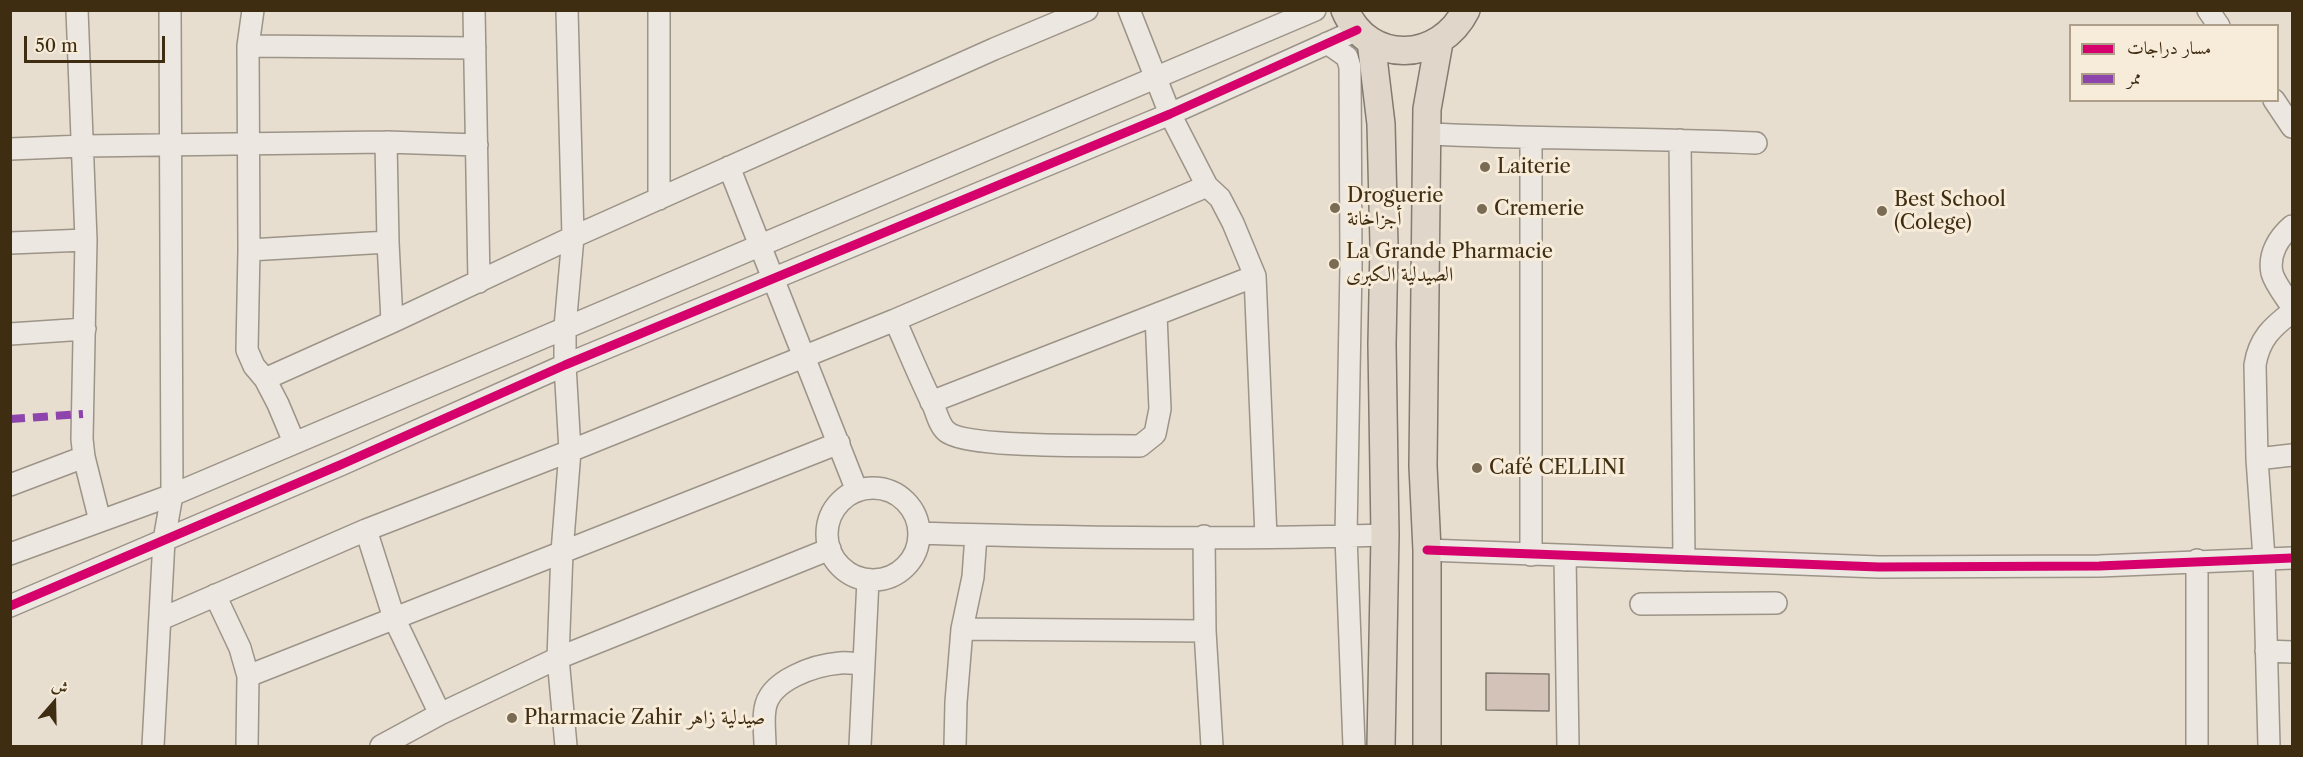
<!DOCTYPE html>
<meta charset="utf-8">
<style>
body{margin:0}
#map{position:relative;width:2303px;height:757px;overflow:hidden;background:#e8ded0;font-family:"Libre Caslon Text",Amiri,serif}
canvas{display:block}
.frame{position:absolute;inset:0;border:12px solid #3f2d12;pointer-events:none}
.legend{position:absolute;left:2069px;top:24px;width:210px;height:78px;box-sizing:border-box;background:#f7ebd9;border:2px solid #ad9f89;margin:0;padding:8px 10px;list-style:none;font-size:18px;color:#3f2d12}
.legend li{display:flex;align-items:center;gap:12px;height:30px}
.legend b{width:30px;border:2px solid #ad9f89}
.north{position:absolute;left:24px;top:673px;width:60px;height:60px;-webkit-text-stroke:4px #f7ebd9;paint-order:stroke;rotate:20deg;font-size:16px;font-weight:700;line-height:24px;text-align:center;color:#3f2d12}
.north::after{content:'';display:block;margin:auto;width:21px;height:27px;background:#3f2d12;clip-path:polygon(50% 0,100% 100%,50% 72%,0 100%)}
.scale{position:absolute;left:24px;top:36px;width:141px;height:27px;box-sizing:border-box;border:3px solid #3f2d12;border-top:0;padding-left:8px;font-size:18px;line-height:21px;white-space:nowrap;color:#3f2d12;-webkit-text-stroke:4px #f7ebd9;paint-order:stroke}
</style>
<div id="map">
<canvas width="2303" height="757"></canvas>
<div class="frame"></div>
<ul class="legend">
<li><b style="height:8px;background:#d6006c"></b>مسار دراجات</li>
<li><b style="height:8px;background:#8e44ad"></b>ممر</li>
</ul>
<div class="north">ش</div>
<div class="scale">50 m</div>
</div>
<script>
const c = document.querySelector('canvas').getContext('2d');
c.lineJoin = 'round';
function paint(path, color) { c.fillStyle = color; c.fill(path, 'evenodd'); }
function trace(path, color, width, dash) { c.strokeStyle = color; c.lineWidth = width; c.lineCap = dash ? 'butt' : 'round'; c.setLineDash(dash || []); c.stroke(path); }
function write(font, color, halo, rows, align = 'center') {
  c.font = font + ' "Libre Caslon Text",Amiri,serif'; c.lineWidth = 6; c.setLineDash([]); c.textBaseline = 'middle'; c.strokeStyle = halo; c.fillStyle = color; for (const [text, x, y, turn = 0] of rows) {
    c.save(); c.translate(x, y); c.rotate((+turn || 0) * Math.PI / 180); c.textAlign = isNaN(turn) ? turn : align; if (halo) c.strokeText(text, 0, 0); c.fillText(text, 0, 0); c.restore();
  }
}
const building = new Path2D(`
 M1486,673L1549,674V711L1486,710Z`);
const minor = new Path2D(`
 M77,10L86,240L82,439L84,457L100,521
 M253,10L248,46L249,250L247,350L254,366L265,379L278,404L294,442
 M474,10L479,282
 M1129,10L1170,114L1207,186L1220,198L1233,223L1255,276L1266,537
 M2208,10L2219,26
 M1327,43L1347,57L1350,67L1351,265L1346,536L1354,746
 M248,46L475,48
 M2274,100L2292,127
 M1428,134C1537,139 1647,138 1756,143
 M1531,139V555
 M1680,140L1684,560
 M386,142L388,242L392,322
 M10,149L83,146L386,142L477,145
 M729,167L857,491
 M659,199V10
 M2292,226C2279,237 2268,254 2272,273C2275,284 2286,297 2292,307
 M10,243L86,240
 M249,250L388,242
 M895,320C908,349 920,379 934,407C937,415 940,426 946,431C964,449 1108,445 1140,446L1155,434L1160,409L1156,315
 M10,334L85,329
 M265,379L392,322L573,237L994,49L1087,10
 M931,402L1255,276
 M2257,459L2292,455
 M10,485L84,457
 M827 534a46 46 0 1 1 92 0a46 46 0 1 1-92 0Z
 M366,530L394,618L440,714
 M919,533C1073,538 1230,540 1385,535
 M1204,536L1205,631L1212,746
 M1427,550L1879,567L2099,566L2292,558
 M10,554L172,495L1315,10
 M1565,556L1568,746
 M215,595L240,648L248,676L247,746
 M1641,604L1776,603
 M10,606L340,465L565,365L1170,114L1357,30
 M161,619L366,530L570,451L895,320L1207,186
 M962,629L1205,631
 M2266,651L2292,652
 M248,676L839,443
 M153,746L164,540L172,495L170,10
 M381,746L440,714L558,658L830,549
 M566,746L558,658L562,552L570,451L565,365V327L573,237L567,10
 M765,746C765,735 763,721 765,709C769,680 815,665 840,663C848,662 856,664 863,664
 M860,746L868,580
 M955,746L956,702L962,629L973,577L976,535
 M2197,746V560
 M2269,746L2264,558L2257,459L2255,365C2259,339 2272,327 2292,312`);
const major = new Path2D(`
 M1345,10C1369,66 1440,62 1466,10
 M1371,41L1381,124L1384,245L1382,344L1385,535L1381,746
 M1427,746V550L1423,466L1427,109L1439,42`);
const quiet = new Path2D(`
 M10,419L83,414`);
const cycleway = new Path2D(`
 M1427,550L1879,567L2099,566L2292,558
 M10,606L340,465L565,365L1170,114L1357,30`);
const markers = [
 [1485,167,6,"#7a6b54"],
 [1335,208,6,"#7a6b54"],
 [1482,209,6,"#7a6b54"],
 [1882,211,6,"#7a6b54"],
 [1334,264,6,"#7a6b54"],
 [1477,468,6,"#7a6b54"],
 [512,718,6,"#7a6b54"]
];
const poiNames = [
 ["Laiterie",1497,167],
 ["Droguerie",1347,196],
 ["أجزاخانة",1347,219],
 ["Best School",1894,200],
 ["(Colege)",1894,223],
 ["Cremerie",1494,209],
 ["La Grande Pharmacie",1346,252],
 ["الصيدلية الكبرى",1346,275],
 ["Café CELLINI",1489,468],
 ["Pharmacie Zahir صيدلية زاهر",524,718]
];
paint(building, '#d2c2b7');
trace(building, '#837b70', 1.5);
trace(minor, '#9c9488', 24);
trace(major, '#837b70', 30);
trace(minor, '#ece7e0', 21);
trace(major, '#e0d7ca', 27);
trace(quiet, '#8e44ad', 8, [15, 8]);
trace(cycleway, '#d6006c', 9);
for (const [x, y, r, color] of markers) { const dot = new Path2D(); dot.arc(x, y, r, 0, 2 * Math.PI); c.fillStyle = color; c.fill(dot); trace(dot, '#f7ebd9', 2); }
write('20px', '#3f2d12', '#f7ebd9', poiNames, 'left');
</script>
